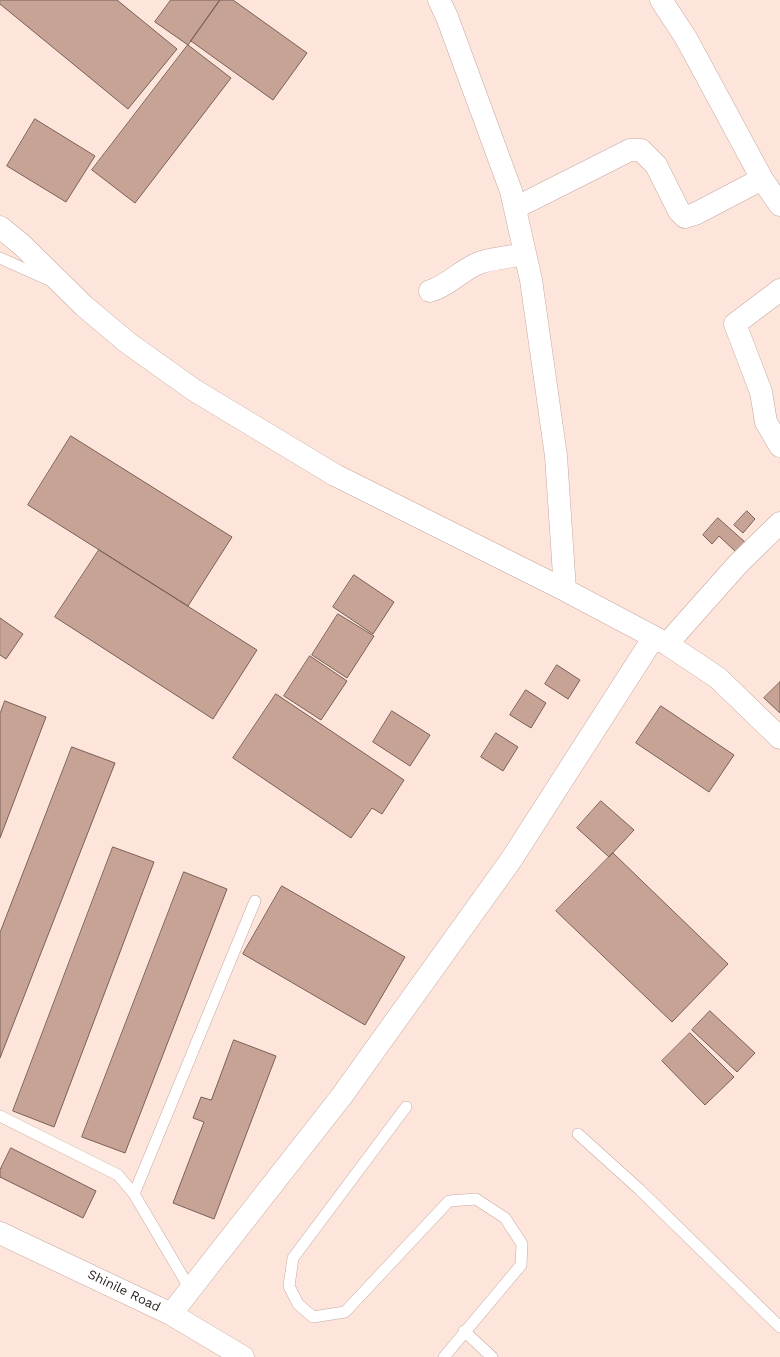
<!DOCTYPE html>
<style>
body{margin:0}
canvas{display:block;background:#fde5dc}
</style>
<canvas width="780" height="1357"></canvas>
<script>
const c = document.querySelector('canvas').getContext('2d');
c.lineJoin = 'round';
function paint(path, color) { c.fillStyle = color; c.fill(path, 'evenodd'); }
function trace(path, color, width, dash) { c.strokeStyle = color; c.lineWidth = width; c.lineCap = dash ? 'butt' : 'round'; c.setLineDash(dash || []); c.stroke(path); }
function write(font, color, halo, rows, align = 'center') {
  c.font = font + ' "Work Sans",sans-serif'; c.lineWidth = 3; c.setLineDash([]); c.textBaseline = 'middle'; c.strokeStyle = halo; c.fillStyle = color; for (const [text, x, y, turn = 0] of rows) {
    c.save(); c.translate(x, y); c.rotate((+turn || 0) * Math.PI / 180); c.textAlign = isNaN(turn) ? turn : align; if (halo) c.strokeText(text, 0, 0); c.fillText(text, 0, 0); c.restore();
  }
}
const building = new Path2D(`
 M0,0H117L177,49L128,109L0,4Z
 M171,0H220L188,45L155,22Z
 M220,0H233L307,53L273,100L191,41Z
 M188,45L231,78L135,203L92,170Z
 M35,119L95,156L66,202L7,166Z
 M71,436L232,537L188,606L28,505Z
 M747,511L755,519L743,533L734,525Z
 M718,518L746,543L737,553L719,536L712,544L703,535Z
 M99,550L257,650L213,719L55,617Z
 M354,575L394,602L373,634L333,607Z
 M338,614L374,636L347,678L312,655Z
 M0,618L23,634L6,659L0,655Z
 M310,656L347,681L321,720L284,696Z
 M557,665L580,680L568,699L545,684Z
 M780,682V713L764,698Z
 M526,690L546,703L531,728L510,715Z
 M276,694L404,780L382,814L372,808L351,838L233,758Z
 M5,701L46,717L0,838V714Z
 M661,706L734,755L709,792L636,743Z
 M392,711L430,735L410,766L373,742Z
 M496,733L518,747L503,771L481,757Z
 M72,747L115,763L0,1058V933Z
 M601,801L634,830L609,857L577,828Z
 M113,847L154,862L54,1127L13,1111Z
 M613,853L728,964L672,1022L556,911Z
 M184,872L227,889L125,1153L82,1137Z
 M282,886L405,957L365,1025L243,954Z
 M710,1011L755,1053L737,1072L692,1030Z
 M690,1033L734,1077L705,1105L662,1061Z
 M234,1040L276,1056L214,1219L173,1203L204,1122L193,1118L201,1097L211,1100Z
 M11,1148L96,1191L83,1218L0,1177V1170Z`);
const lane = new Path2D(`
 M0,258L49,280
 M406,1107L293,1258L289,1286L298,1304L313,1317L345,1312L449,1201L476,1199L505,1218L522,1244L521,1265L444,1357
 M0,1116L118,1175L134,1194L190,1289
 M578,1134L639,1189L780,1327
 M134,1194L255,901
 M464,1331L492,1357`);
const street = new Path2D(`
 M439,0L447,17L511,191L531,280L556,456L565,590
 M661,0L686,38L762,179L780,205
 M515,208L630,150H641L656,165L679,211L685,217L695,214L762,179
 M0,227L22,245L84,306L128,343L194,390L335,475L565,590L667,644L718,678L780,738
 M780,290L735,324L761,392L766,422L780,446
 M430,291C448,286 461,270 479,263C493,258 511,257 525,254
 M667,644L738,564L780,523
 M0,1233L171,1314L243,1357
 M171,1314L341,1097L511,860L654,637`);
const streetNames = [
 ["Shinile Road",124,1291,26]
];
paint(building, '#c7a396');
trace(building, '#796056', 1);
trace(lane, '#c6a99f', 12);
trace(street, '#c6a99f', 23);
trace(lane, '#fff', 11);
trace(street, '#fff', 22);
write('13px', '#261c18', '#fff', streetNames);
</script>
